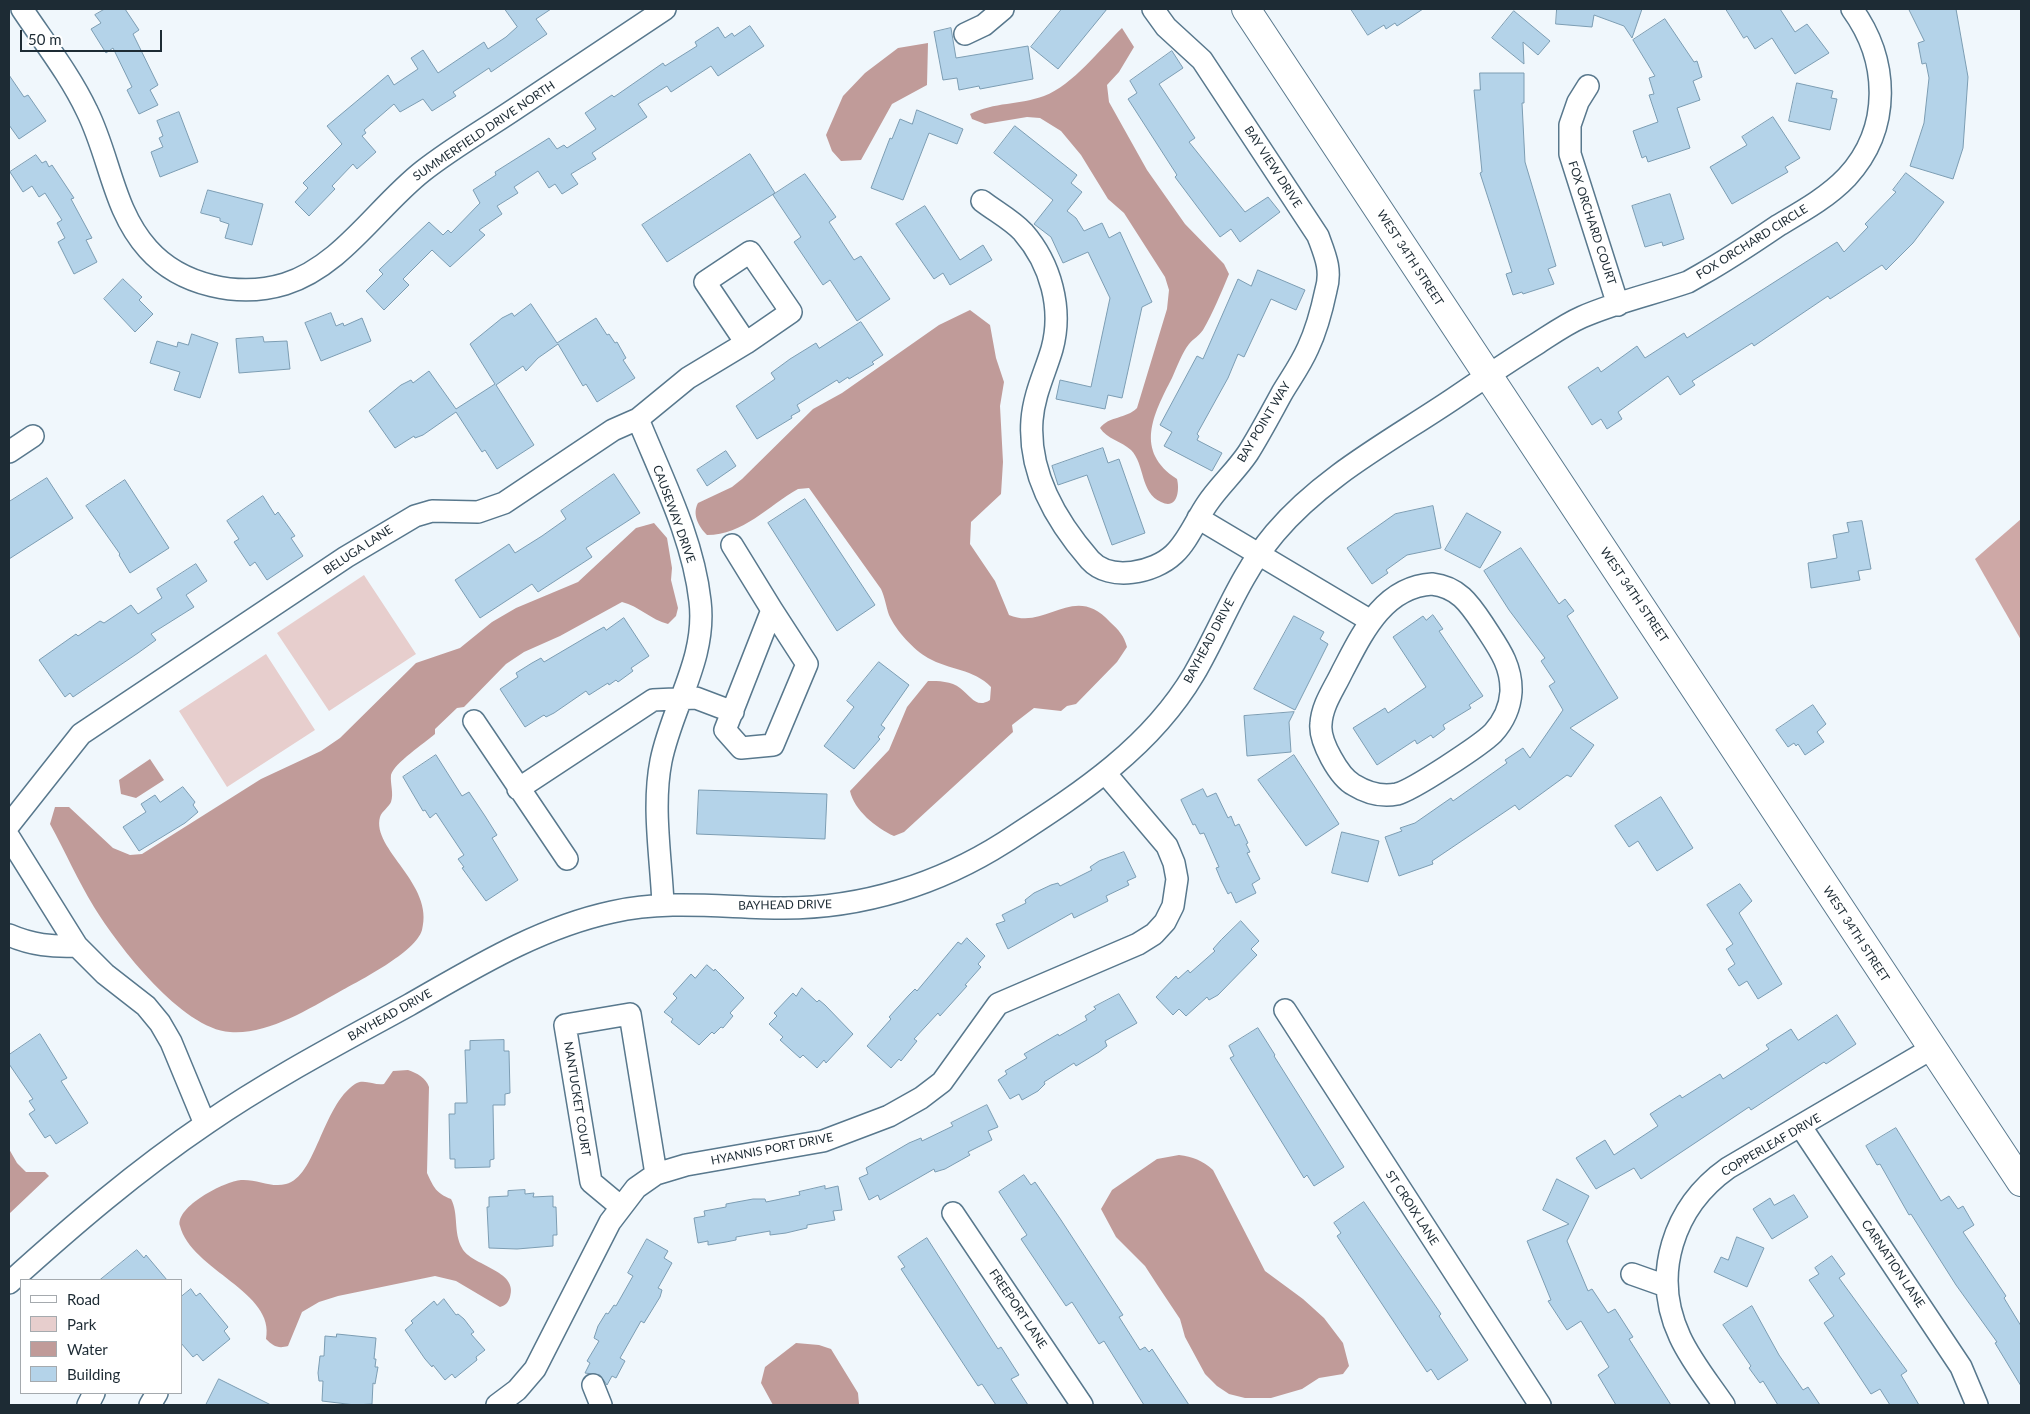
<!DOCTYPE html>
<style>
body{margin:0}
#map{position:relative;width:2030px;height:1414px;overflow:hidden;background:#f0f7fc;font-family:Lato,sans-serif}
canvas{display:block}
.frame{position:absolute;inset:0;border:10px solid #1d2b34;pointer-events:none}
.legend{position:absolute;left:20px;top:1279px;width:162px;height:115px;box-sizing:border-box;background:#fff;border:1px solid #a5aaae;margin:0;padding:6px 9px;list-style:none;font-size:15px;color:#1d2b34}
.legend li{display:flex;align-items:center;gap:10px;height:25px}
.legend b{width:25px;border:1px solid #a5aaae}
.scale{position:absolute;left:20px;top:30px;width:142px;height:22px;box-sizing:border-box;border:2px solid #1d2b34;border-top:0;padding-left:6px;font-size:15px;line-height:18px;white-space:nowrap;color:#1d2b34;-webkit-text-stroke:4px #fff;paint-order:stroke}
</style>
<div id="map">
<canvas width="2030" height="1414"></canvas>
<div class="frame"></div>
<ul class="legend">
<li><b style="height:6px;background:#fff"></b>Road</li>
<li><b style="height:14px;background:#e7cecd"></b>Park</li>
<li><b style="height:14px;background:#c09b99"></b>Water</li>
<li><b style="height:14px;background:#b4d3e9"></b>Building</li>
</ul>
<div class="scale">50 m</div>
</div>
<script>
const c = document.querySelector('canvas').getContext('2d');
c.lineJoin = 'round';
function paint(path, color) { c.fillStyle = color; c.fill(path, 'evenodd'); }
function trace(path, color, width, dash) { c.strokeStyle = color; c.lineWidth = width; c.lineCap = dash ? 'butt' : 'round'; c.setLineDash(dash || []); c.stroke(path); }
function write(font, color, halo, rows, align = 'center') {
  c.font = font + ' Lato,sans-serif'; c.lineWidth = 5; c.setLineDash([]); c.textBaseline = 'middle'; c.strokeStyle = halo; c.fillStyle = color; for (const [text, x, y, turn = 0] of rows) {
    c.save(); c.translate(x, y); c.rotate((+turn || 0) * Math.PI / 180); c.textAlign = isNaN(turn) ? turn : align; if (halo) c.strokeText(text, 0, 0); c.fillText(text, 0, 0); c.restore();
  }
}
const green = new Path2D(`
 M364,575L416,654L329,711L277,633Z
 M266,654L315,730L227,787L179,711Z`);
const forest = new Path2D(`
 M2021,519V640L1975,559Z`);
const water = new Path2D(`
 M1122,28L1134,47L1119,72L1107,85L1109,102L1147,170L1185,224L1224,264L1229,274C1221,293 1213,313 1203,330C1199,336 1193,339 1189,344C1182,353 1177,367 1172,378C1153,415 1134,451 1177,479C1180,491 1177,510 1161,502C1140,493 1145,464 1131,450C1121,441 1107,439 1100,428C1109,416 1126,419 1137,408L1167,309L1169,290L1165,277L1124,213L1108,199L1081,155L1061,131L1040,118L1027,117L985,124L972,119L970,114C994,102 1020,105 1044,96C1073,85 1100,49 1122,28Z
 M928,43L927,85L892,104L861,160L841,161L832,151L826,135L843,96L865,73L898,48Z
 M970,310L990,325L996,358L1004,382L1000,406L1003,462L1001,494L971,522L970,544L995,581L1009,615C1046,631 1074,582 1110,622C1119,630 1124,636 1127,647L1117,662L1076,704L1067,706L1061,711L1034,708L1012,725L1013,732L904,832L894,836C876,828 854,810 850,791L889,750L907,707L928,681C938,681 952,681 960,688C971,696 976,709 990,700L991,687C974,669 949,670 928,658C914,650 896,631 889,615C886,606 885,598 881,589L809,488L798,489C768,506 743,535 707,535C698,526 692,514 698,503L732,487L742,479L813,409L842,393L939,325Z
 M654,523L667,538L672,568L671,580L678,608L676,616L668,624C651,620 639,606 622,602L560,636L524,652L506,664L464,707L457,708L435,729V734C425,743 394,763 391,775C390,783 394,794 391,802C389,807 382,811 380,817C371,849 435,884 422,930C416,952 359,981 339,992C307,1010 267,1035 230,1032C182,1029 118,946 94,907C78,881 65,851 50,824L55,807H69L113,848L130,855L142,854L261,779L321,751L340,738L416,663L460,648L492,622L516,608L578,582L636,528Z
 M150,759L164,780L136,798L121,794L119,780Z
 M408,1070C417,1073 426,1078 429,1087L427,1173C434,1188 436,1193 451,1199C459,1214 453,1232 462,1248C471,1266 519,1270 510,1297C508,1303 506,1305 500,1307L456,1281L435,1276L338,1296L319,1302L302,1312L288,1346C278,1349 273,1346 266,1339C276,1292 191,1270 180,1226C175,1207 225,1181 241,1180C257,1179 271,1188 286,1184C316,1177 322,1106 355,1084C364,1078 375,1086 384,1084L393,1071Z
 M9,1149L17,1163L26,1172H45L49,1176L9,1214Z
 M1179,1155C1193,1157 1202,1160 1213,1170L1265,1271L1303,1299L1324,1318L1343,1343L1349,1366L1343,1374L1319,1378L1302,1389L1271,1398H1245L1229,1394L1217,1386L1205,1374L1185,1337L1180,1319L1156,1283L1145,1266L1116,1237L1101,1209L1112,1190L1157,1159Z
 M796,1343L819,1345L831,1349L858,1393L859,1404L773,1405L761,1383L765,1367Z`);
const building = new Path2D(`
 M105,9H125L139,30L133,34L158,85L150,90L158,105L139,114L127,90L132,87L113,48L106,53L91,29L101,23L95,15Z
 M505,9H551L536,19L547,34L491,72L489,68L453,92L456,96L432,111L423,99L400,112L394,104L364,130L366,133L362,136L376,152L357,169L353,164L332,186L335,189L309,216L295,202L308,188L303,183L342,144L327,126L388,75L394,85L418,69L411,58L423,50L438,73L484,42L488,49L506,37L517,27Z
 M1062,9H1107L1058,69L1031,47Z
 M1351,9H1423L1397,26L1395,23L1386,29L1384,25L1368,35Z
 M1557,9H1642L1632,38L1624,26L1594,15L1592,27L1556,24Z
 M1726,9H1780L1795,32L1807,24L1829,53L1795,74L1772,38L1755,49L1747,36L1744,38Z
 M1909,9H1956L1968,77L1963,148L1953,179L1910,166L1924,123L1929,78L1926,63L1922,64L1918,43L1924,41Z
 M1514,11L1550,41L1538,55L1523,42L1524,64L1492,38Z
 M1665,19L1694,62L1697,61L1702,77L1693,81L1700,100L1677,108L1690,148L1648,162L1646,156L1642,158L1633,131L1658,122L1649,95L1654,94L1649,78L1655,76L1633,40Z
 M750,26L764,46L718,76L711,66L671,92L667,86L638,104L647,117L592,153L596,159L571,174L578,184L562,194L555,184L549,188L538,171L514,187L518,193L497,206L502,214L479,230L485,235L450,267L432,250L403,279L409,285L384,310L366,291L383,274L379,270L429,222L443,235L448,230L451,233L480,203L473,190L496,175L495,172L549,138L557,149L564,145L567,148L596,129L585,113L612,95L614,97L663,63L665,66L697,46L695,42L718,27L725,38L732,33L734,36Z
 M951,28L956,58L1028,46L1033,79L980,89L979,86L959,90L957,78L943,80L934,32Z
 M1172,51L1183,68L1159,84L1195,138L1189,142L1245,212L1268,197L1280,212L1240,242L1231,229L1220,237L1175,177L1177,175L1128,99L1137,93L1130,81Z
 M1480,73H1524V103H1522L1525,162L1556,266L1548,269L1554,284L1523,294L1522,292L1513,295L1506,274L1512,272L1480,173L1482,172L1474,90H1480Z
 M9,75L24,97L28,95L46,121L19,139L9,125Z
 M1797,83L1833,91L1831,98L1837,99L1830,130L1789,121Z
 M917,110L963,129L957,144L929,133L903,200L871,188L890,138L892,139L900,119L912,124Z
 M179,112L198,162L160,177L151,152L163,147L159,138L163,136L157,121Z
 M1773,117L1800,158L1785,167L1788,172L1732,204L1710,167L1747,145L1742,137Z
 M1015,126L1077,175L1071,183L1082,192L1067,211L1076,218L1084,231L1102,223L1109,238L1120,232L1152,302L1142,307L1122,398L1108,395L1105,409L1056,399L1060,380L1091,387L1110,298L1088,252L1063,263L1051,237L1034,224L1053,200L994,153Z
 M750,154L775,193L667,262L642,225Z
 M36,155L42,163L46,161L49,167L52,165L74,198L71,199L92,238L86,240L97,262L74,274L58,242L65,238L57,223L62,220L45,193L39,197L32,186L23,192L10,172Z
 M1906,173L1944,202L1913,243L1886,270L1882,265L1830,299L1828,296L1754,346L1752,343L1692,381L1695,385L1680,395L1668,376L1618,412L1622,419L1607,429L1601,419L1592,425L1568,387L1598,367L1601,372L1637,346L1645,358L1684,333L1687,338L1837,242L1844,252L1868,227L1865,224L1896,192L1893,190Z
 M805,174L836,217L829,222L854,260L861,256L890,299L857,321L830,280L823,285L794,242L801,237L773,195Z
 M208,190L263,204L252,245L225,238L229,224L220,221V218L201,213Z
 M1670,194L1684,239L1663,246L1662,242L1645,247L1632,206Z
 M925,206L960,260L983,245L992,260L950,285L943,273L934,279L896,224Z
 M1258,270L1305,290L1296,310L1271,299L1244,357L1238,354L1228,378L1197,434L1199,436L1197,440L1222,453L1212,471L1164,446L1172,432L1160,425L1197,356L1203,359L1238,279L1251,286Z
 M123,279L142,297L139,300L153,314L135,332L104,299Z
 M531,304L557,343L596,318L607,335L609,334L615,343L617,342L626,358L623,360L635,378L597,402L586,384L583,386L558,344L538,358L526,371L523,366L496,385L534,445L497,469L485,450L482,452L456,412L423,435L415,438L414,436L395,448L369,411L401,385L411,380L413,383L429,371L456,409L495,384L470,344L502,318L512,313L514,316Z
 M331,313L336,326L343,323L344,326L362,318L371,341L321,361L305,323Z
 M861,322L883,355L872,362L874,364L849,379L848,377L839,383L837,380L797,405L800,411L791,416L792,418L757,439L736,406L775,379L771,373L790,359L816,343L819,348Z
 M192,334L218,343L200,398L174,390L180,372L150,363L157,341L177,347L178,342L188,345Z
 M263,337L264,342L287,341L290,369L239,373L236,339Z
 M1103,448L1108,463L1119,459L1145,533L1112,545L1087,475L1058,485L1052,466Z
 M726,451L736,466L707,486L697,470Z
 M614,474L640,513L586,548L592,557L538,592L532,584L480,618L455,580L509,544L515,553L542,536L566,519L561,511Z
 M47,478L73,518L9,559V502Z
 M125,480L169,548L130,573L119,555L120,554L86,506Z
 M263,496L275,515L278,512L295,536L291,538L303,556L267,580L255,562L250,566L234,542L239,539L227,521Z
 M805,499L875,605L837,631L768,523Z
 M1433,506L1441,548L1407,555L1386,570L1388,573L1372,584L1347,548L1395,514Z
 M1467,513L1501,532L1480,568L1445,550Z
 M1862,521L1871,569L1858,571L1860,580L1811,588L1808,563L1837,558L1833,535L1849,532L1847,523Z
 M1521,548L1559,604L1565,599L1574,611L1567,616L1618,698L1570,728L1594,745L1571,777L1567,775L1519,810L1515,805L1432,861L1433,864L1399,876L1385,837L1402,831L1400,828L1415,823L1451,798L1453,801L1507,763L1505,760L1523,748L1530,758L1563,710L1549,686L1555,682L1541,661L1545,658L1509,610L1484,571Z
 M196,564L207,581L186,595L194,607L151,634L156,640L138,653L73,697L70,693L65,697L39,660L76,634L78,636L100,621L104,623L131,605L138,614L162,598L157,589Z
 M1433,615L1443,629L1439,631L1483,696L1469,705L1471,708L1443,725L1445,729L1433,738L1431,735L1417,744L1415,740L1377,765L1353,728L1385,708L1388,713L1426,687L1393,637L1423,616L1426,620Z
 M1294,616L1324,632L1320,639L1328,644L1295,710L1254,689Z
 M624,618L649,656L631,668L633,671L618,682L616,680L609,685L608,683L589,695L586,691L554,713L546,717L544,715L525,727L500,689L518,677L516,673L532,663L541,658L544,662L595,632L604,627L606,630Z
 M879,662L909,685L881,725L885,728L878,737L880,739L854,769L824,746L854,707L847,701Z
 M1813,705L1826,724L1817,732L1824,742L1805,755L1798,744L1796,746L1794,743L1788,747L1776,730Z
 M1294,712L1289,722L1291,752L1247,756L1244,716Z
 M436,755L462,796L469,792L485,816L497,835L492,838L518,880L486,901L462,868L464,867L458,859L464,855L436,813L430,818L425,810L423,811L403,777Z
 M1294,755L1339,824L1306,846L1258,780Z
 M183,787L195,802L193,805L198,812L185,823L139,851L123,827L146,812L141,804L155,795L160,802Z
 M1203,789L1207,797L1216,793L1228,818L1231,816L1235,826L1239,824L1248,843L1246,844L1250,852L1247,853L1260,879L1252,884L1256,893L1236,903L1231,892L1228,894L1221,880L1216,868L1219,867L1204,833L1200,834L1195,824L1193,825L1181,800Z
 M699,790L827,794L825,839L697,834Z
 M1661,797L1693,848L1657,871L1638,841L1629,847L1615,826Z
 M1342,832L1379,841L1368,882L1332,873Z
 M1124,852L1136,877L1127,881L1129,885L1106,896L1108,901L1074,918L1072,913L1008,949L996,924L1005,921L1002,915L1026,903L1025,900L1034,893L1051,885L1058,883L1060,886L1092,870L1090,867L1099,861Z
 M1740,884L1752,901L1739,913L1782,984L1758,999L1747,981L1739,986L1728,969L1735,964L1726,949L1733,944L1707,905Z
 M1241,921L1259,941L1251,949L1257,955L1218,995L1209,1000L1207,997L1186,1016L1179,1009L1173,1015L1156,997L1176,976L1178,979L1188,970L1190,973L1215,951L1213,949L1221,940Z
 M967,938L985,956L978,964L981,967L965,985L967,986L940,1016L938,1013L914,1039L917,1041L901,1061L899,1059L891,1068L867,1046L891,1019L889,1017L909,995L915,989L917,991L958,942L961,944Z
 M707,965L714,971L715,969L744,998L730,1013L733,1016L723,1028L721,1027L714,1034L712,1032L699,1045L671,1022L673,1019L664,1012L677,998L673,994L691,974L695,978Z
 M802,988L817,1002L819,1000L825,1005L853,1034L826,1063L824,1060L817,1068L803,1055L800,1058L780,1040L783,1037L769,1024L777,1016L774,1013L793,993L796,996Z
 M1119,994L1137,1023L1105,1041L1107,1046L1099,1052L1076,1066L1074,1063L1044,1082L1045,1084L1038,1091L1022,1100L1019,1094L1010,1099L998,1080L1007,1074L1005,1071L1027,1058L1024,1054L1046,1041L1058,1034L1059,1036L1087,1020L1085,1016L1096,1009L1094,1007Z
 M1837,1015L1856,1044L1826,1064L1824,1062L1751,1110L1749,1107L1641,1179L1634,1168L1596,1189L1576,1158L1605,1140L1614,1155L1658,1126L1650,1114L1680,1095L1682,1098L1720,1074L1723,1079L1769,1049L1766,1045L1791,1029L1798,1040Z
 M1258,1028L1275,1055L1274,1056L1344,1167L1314,1186L1307,1175L1304,1178L1230,1058L1234,1056L1229,1046Z
 M40,1034L67,1078L61,1081L88,1123L56,1144L50,1135L45,1138L29,1114L35,1110L29,1101L33,1099L9,1064V1055Z
 M504,1040V1051H509L510,1093L505,1094V1105H493L494,1159L490,1160V1167L455,1168V1159H450L449,1114H455V1103H467L465,1050H470V1041Z
 M987,1105L998,1127L988,1131L992,1140L968,1152L970,1155L945,1169L935,1172L934,1169L880,1200L878,1195L869,1200L859,1178L868,1174L866,1168L909,1143L921,1138L922,1141L953,1126L951,1123Z
 M1896,1128L1941,1201L1949,1196L1958,1209L1963,1206L1974,1225L1963,1232L2006,1296L2004,1298L2021,1326V1386L1995,1343L1997,1342L1956,1285L1911,1214L1909,1215L1880,1164L1877,1165L1866,1146Z
 M1024,1175L1031,1185L1035,1182L1061,1220L1123,1315L1119,1317L1140,1350L1145,1347L1149,1352L1152,1349L1189,1405H1144L1104,1341L1099,1344L1072,1302L1066,1306L1021,1239L1027,1235L999,1192Z
 M1557,1179L1589,1196L1567,1241L1588,1291L1592,1289L1608,1313L1615,1309L1633,1337L1629,1339L1671,1405H1616L1598,1375L1609,1367L1581,1321L1567,1330L1548,1301L1551,1300L1527,1241L1569,1224L1543,1210Z
 M825,1186V1189L838,1186L842,1210L833,1211L835,1220L807,1225V1228L786,1233L770,1235V1231L736,1237V1240L726,1242L708,1245V1241L698,1243L694,1218L705,1216L704,1211L726,1207V1204L753,1199H765L766,1202L800,1195L799,1192Z
 M525,1190V1194L534,1193L533,1197L553,1196V1207H556L557,1235H553V1246L517,1249L489,1248L487,1207H489V1197L508,1196V1191Z
 M1794,1195L1808,1217L1772,1239L1753,1209L1770,1198L1774,1205Z
 M1364,1202L1441,1314L1439,1316L1468,1360L1438,1380L1431,1369L1427,1372L1337,1236L1341,1233L1334,1223Z
 M1737,1237L1764,1248L1747,1287L1714,1272L1721,1257L1728,1260Z
 M927,1238L998,1349L1001,1347L1019,1375L1011,1379L1028,1405H996L982,1384L978,1386L901,1269L905,1267L898,1257Z
 M647,1239L668,1251L664,1258L672,1263L658,1288L662,1290L660,1297L644,1323L641,1321L620,1358L625,1361L616,1378L612,1376L607,1385L600,1375L585,1373L590,1363L587,1361L599,1341L594,1338L598,1326L606,1313L608,1314L614,1305L616,1306L633,1276L628,1273Z
 M137,1250L144,1258L146,1255L167,1280H100Z
 M1832,1256L1845,1274L1839,1278L1907,1371L1901,1375L1919,1405H1890L1880,1389L1871,1394L1824,1323L1834,1316L1809,1280L1819,1274L1815,1268Z
 M191,1289L196,1296L200,1293L228,1327L224,1331L230,1339L203,1361L197,1354L193,1357L181,1343V1297Z
 M444,1299L456,1315L458,1314L464,1319L474,1332L471,1334L485,1350L476,1357L477,1360L455,1378L452,1374L445,1380L433,1365L432,1367L425,1359L405,1330L413,1323L411,1321L434,1301L437,1305Z
 M1752,1306L1779,1355L1803,1390L1808,1387L1820,1405H1778L1763,1381L1760,1383L1749,1368L1751,1366L1723,1325Z
 M337,1334L376,1338L374,1359H376L375,1367H378L375,1384L373,1383L372,1404L355,1405L322,1401L323,1381H319L318,1373L320,1356H324L325,1336L336,1337Z
 M219,1379L271,1405H206Z`);
const minor = new Path2D(`
 M22,9C44,42 70,75 87,111C110,157 113,210 148,249C181,286 239,298 285,284C342,266 377,207 423,171C451,149 482,131 512,111C563,77 614,43 665,9
 M965,34L984,25L1003,9
 M1588,86L1578,102L1570,125V154L1618,305
 M982,201C995,211 1012,220 1023,232C1051,264 1063,309 1052,349C1045,373 1034,394 1032,420C1028,473 1056,521 1090,560C1110,582 1154,573 1174,554C1188,541 1196,520 1207,504C1219,486 1236,471 1248,453C1260,434 1271,413 1282,393C1291,378 1301,364 1308,348C1316,331 1322,309 1326,290C1332,270 1325,255 1318,236L1202,60L1166,27L1153,9
 M750,252L791,312L746,343L705,282Z
 M638,419C662,478 693,538 700,601C707,659 672,706 661,761C652,807 661,857 663,904
 M9,452L33,436
 M1198,518L1371,621
 M732,545L772,610L725,730L741,748L773,745L807,664L772,610
 M1432,584C1458,587 1469,603 1483,624C1497,646 1512,664 1511,692C1510,707 1503,722 1493,733C1481,745 1413,790 1397,794C1382,797 1367,793 1354,785C1339,777 1319,741 1321,724C1322,705 1334,689 1342,672C1362,634 1383,587 1432,584Z
 M474,721L567,859
 M518,789L653,700L696,698L733,712
 M9,825L81,734L346,557L415,516L432,511L478,512L504,503L613,430L638,419L688,378L746,343
 M9,837L77,946
 M9,935C32,945 52,947 77,946L105,974L146,1006L160,1023L171,1042L205,1124
 M1285,1010L1540,1405
 M1801,1127L1961,1367L1977,1405
 M621,1207L591,1182L565,1025L630,1014L656,1174
 M953,1213L1082,1405
 M1632,1274L1666,1286
 M9,1283C72,1226 136,1171 207,1123C271,1079 340,1043 409,1005C474,968 538,928 612,912C669,899 726,908 784,908C863,908 939,884 1005,842C1077,795 1149,750 1194,674C1222,626 1238,577 1275,533C1322,477 1392,440 1453,399C1481,380 1509,361 1538,343C1552,334 1566,324 1582,317C1616,302 1653,294 1688,282L1702,274C1729,259 1754,242 1779,225C1803,211 1828,197 1847,177C1892,128 1889,60 1852,9
 M593,1385L601,1405
 M88,1405L94,1393
 M150,1405L157,1393
 M497,1405L517,1390L535,1369L610,1222L636,1188L656,1174L686,1165L823,1141L889,1116L921,1098L942,1082L998,1004L1138,944L1154,934L1165,922L1173,906L1177,879L1174,863L1167,846L1106,774
 M1724,1405C1709,1383 1691,1361 1680,1337C1651,1275 1673,1207 1728,1168L1931,1049`);
const tertiary = new Path2D(`
 M1246,9L2021,1182`);
const streetNames = [
 ["SUMMERFIELD DRIVE NORTH",484,131,-34],
 ["BAY VIEW DRIVE",1273,167,57],
 ["FOX ORCHARD COURT",1592,223,72],
 ["FOX ORCHARD CIRCLE",1752,242,-32],
 ["WEST 34TH STREET",1410,258,57],
 ["BAY POINT WAY",1264,422,-59],
 ["CAUSEWAY DRIVE",674,514,70],
 ["BELUGA LANE",358,550,-33],
 ["WEST 34TH STREET",1634,595,56],
 ["BAYHEAD DRIVE",1209,641,-62],
 ["BAYHEAD DRIVE",785,905,-1],
 ["WEST 34TH STREET",1856,934,57],
 ["BAYHEAD DRIVE",390,1015,-29],
 ["NANTUCKET COURT",577,1099,81],
 ["COPPERLEAF DRIVE",1771,1145,-30],
 ["HYANNIS PORT DRIVE",772,1149,-11],
 ["ST CROIX LANE",1412,1208,57],
 ["CARNATION LANE",1893,1264,56],
 ["FREEPORT LANE",1018,1309,56]
];
paint(green, '#e7cecd');
paint(forest, '#cea8a6');
paint(water, '#c09b99');
paint(building, '#b4d3e9');
trace(building, '#7c9db3', 1);
trace(minor, '#58788d', 24);
trace(tertiary, '#58788d', 30);
trace(minor, '#fff', 21);
trace(tertiary, '#fff', 28);
write('12px', '#1d2b34', '#fff', streetNames);
</script>
